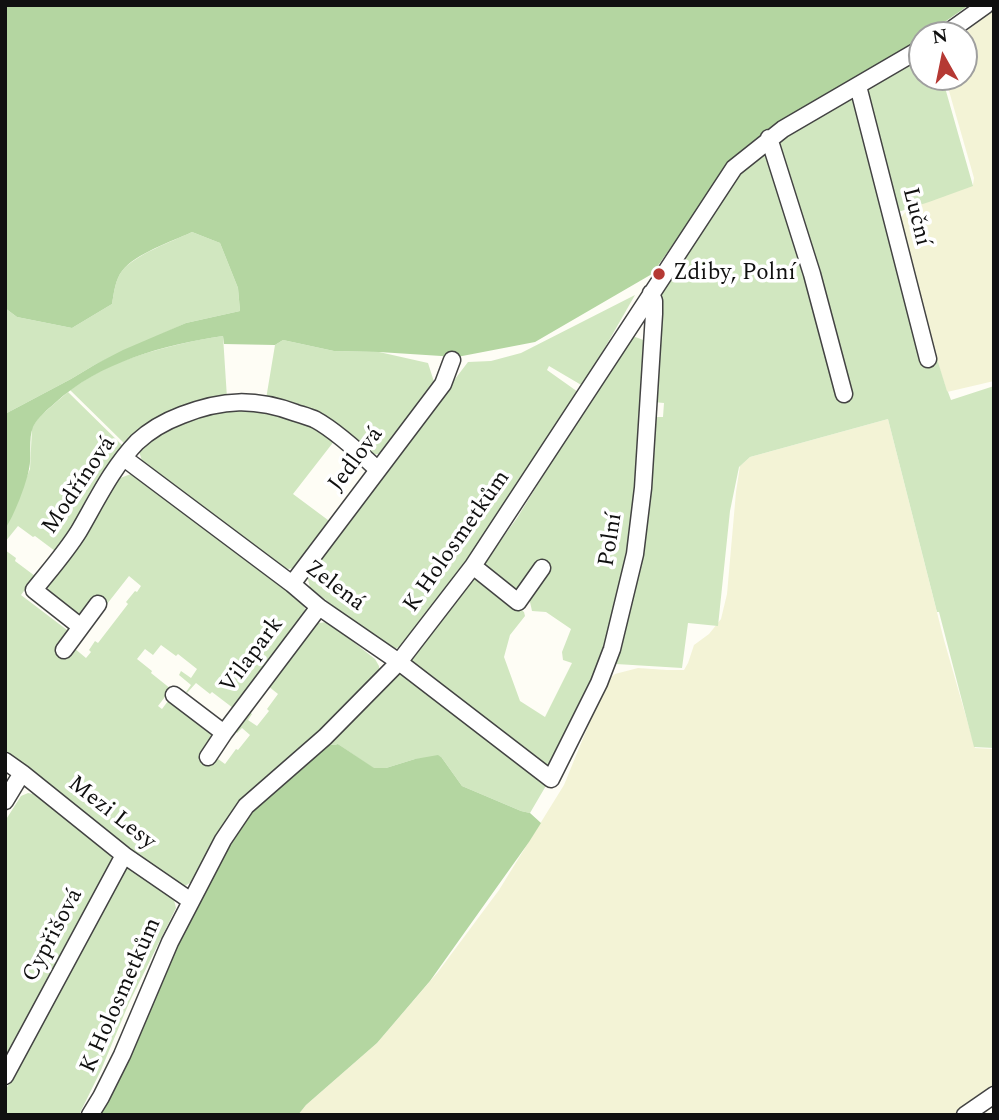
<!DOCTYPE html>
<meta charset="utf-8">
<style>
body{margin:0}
#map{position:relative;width:999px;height:1120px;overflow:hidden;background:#fefdf5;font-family:Spectral,serif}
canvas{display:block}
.frame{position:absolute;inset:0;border:7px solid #101010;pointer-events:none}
.north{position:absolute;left:908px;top:21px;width:70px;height:70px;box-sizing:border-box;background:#fff;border:2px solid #9f9f9f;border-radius:50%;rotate:351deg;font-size:19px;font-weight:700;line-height:28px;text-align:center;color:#101010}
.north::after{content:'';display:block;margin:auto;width:24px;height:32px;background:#b53934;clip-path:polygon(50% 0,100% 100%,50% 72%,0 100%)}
</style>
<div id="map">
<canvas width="999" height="1120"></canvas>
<div class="frame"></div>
<div class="north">N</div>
</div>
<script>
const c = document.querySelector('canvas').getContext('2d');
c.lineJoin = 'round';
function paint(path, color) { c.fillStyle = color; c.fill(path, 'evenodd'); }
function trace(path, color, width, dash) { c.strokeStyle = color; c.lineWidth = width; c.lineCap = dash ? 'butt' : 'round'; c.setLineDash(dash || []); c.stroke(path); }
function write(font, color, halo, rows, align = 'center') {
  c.font = font + ' Spectral,serif'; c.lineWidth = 7; c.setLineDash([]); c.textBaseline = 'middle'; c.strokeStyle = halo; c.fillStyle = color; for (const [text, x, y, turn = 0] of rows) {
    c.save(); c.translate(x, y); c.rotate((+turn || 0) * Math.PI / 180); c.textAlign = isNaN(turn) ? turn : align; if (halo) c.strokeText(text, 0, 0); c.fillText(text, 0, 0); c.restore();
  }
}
const farmland = new Path2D(`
 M994,8V381L947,392L897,232L896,223L908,209L973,185L974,178L945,77H964V35H962Z
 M888,419L944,640L975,748L994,749V1088L955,1115H298L306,1105L377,1043L438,972L499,890L564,785L606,682L615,674L638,668L667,670H684L688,663L694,645L709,634L721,619L727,594L736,492L740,466L750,457Z`);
const green = new Path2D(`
 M922,59V77H942L973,186L929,202L892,214L947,391L948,392L951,400L994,386V748L974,747L939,612H937L888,419L750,457L739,467L730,511L718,626L688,623L682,668L616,664L622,647L628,619L646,509L652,417H663L664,403L653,402L661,293L743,166L763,147L839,102Z
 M192,232L220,243L238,288L240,311L186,323L96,364L71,379L5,414V308L17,317L72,328L112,304C114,293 115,280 122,271C136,254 171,242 192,232Z
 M635,295L583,386L549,366L547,370L578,392L496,519L443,595L405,645L394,649L384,645L310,588L307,575L309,570L468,362L491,361L521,353Z
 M630,335L646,341L635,502L631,536L604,660L568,731L544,772L412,664V660L472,579L479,577L524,612L525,616L510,635L504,657L520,701L545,717L572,663L563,660L562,652L571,629L546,612L532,611L528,593L518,595L480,569L517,518Z
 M223,336L227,398L127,446L70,390C86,379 104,368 123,361C155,349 189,341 223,336Z
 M283,340L334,351L379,352L428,363L436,388L384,453L372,455L266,399L275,345Z
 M68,392L125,448L90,492L69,532L55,551L35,536L33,537L18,526L5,542V529L30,469L32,428L39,417Z
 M250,408L303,421L335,440L293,494L332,523L294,568L288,569L279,566L142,461L139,451L143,443L193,415Z
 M131,474L140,477L303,603L305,609L304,616L233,708L212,692L210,694L196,683L187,693L186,692L191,685L179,675L181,671L191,678L197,669L178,654L176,656L161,645L153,655L145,649L137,659L152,671L151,673L171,689L158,706L162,709L168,701L216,738L214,756L225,764L236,749L238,750L250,735L242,728L237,733L234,730L248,711L252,714L248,720L257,726L269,711L267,709L278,694L268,686L318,623L328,622L375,659L379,666V673L213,843L191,882L185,886L178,884L5,756V550L16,558L15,561L35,576L21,595L71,633L74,648L86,658L91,652L89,650L95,641L98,643L128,604L126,602L135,591L137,592L141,586L129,576L107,604L96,596C92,601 87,611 80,613C74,614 50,596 48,590C48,588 48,586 48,584L103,500L120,478Z
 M402,670L547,784L530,813L521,811L462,786L442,758L415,759L386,768H373L338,744L334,745L323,744Z
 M28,793L33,794L110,851L112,859L5,1061V821L21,796Z
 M128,868L134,869L174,900L176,908L129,1003L101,1070L79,1115H5V1091L125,870Z`);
const forest = new Path2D(`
 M5,5H969L926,35H922V38L898,54L729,165L652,274L535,342L457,357L379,352L334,351L283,340L275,345L224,344L223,336C163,345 100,362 55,403C47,410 38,417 33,427C28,439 32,456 29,469C26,485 14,516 5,529V414L71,379L96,364L123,350L186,323L240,311L238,288L220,243L192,232C171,242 136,253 122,271C115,280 114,293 112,304L72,328L17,317L5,308Z
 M323,744L334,745L338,744L374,768H386L415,759L438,755L442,758L462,786L521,811L530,813L541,823L529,842L430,981L377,1043L306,1105L298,1115H99L110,1099L184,927L220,854L252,808Z`);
const minor = new Path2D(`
 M944,35L986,5
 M858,86L928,359
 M769,138L812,274L844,394
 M124,458L292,584L319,607L399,662L551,779L599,683L612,649L635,554L643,488L654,314V301L651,293
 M473,566L518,602L542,568
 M292,584L443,384L452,360
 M98,604L81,627L34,590C49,571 66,552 79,531C97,500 112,468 137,442C150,430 166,421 182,415C223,399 255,398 296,413C302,415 310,417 316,420C336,431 361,454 378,470
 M64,650L81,627
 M174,695L224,733
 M208,757L224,733L319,607
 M5,761L22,773L124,855L191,901
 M5,801L22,773
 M5,1076L124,855
 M90,1115L101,1097L122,1055L170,942L223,840L246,806L325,737L399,662L473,566L734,168L783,129L922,48
 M965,1115L994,1095`);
const markers = [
 [659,274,7,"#b53934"]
];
const streetNames = [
 ["Luční",915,217,76],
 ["Jedlová",357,460,-53],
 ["Modřínová",80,486,-56],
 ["Polní",612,540,-81],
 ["K Holosmetkům",458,542,-55],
 ["Zelená",334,587,37],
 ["Vilapark",253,656,-53],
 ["Mezi Lesy",111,814,38],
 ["Cypřišová",54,936,-62],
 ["K Holosmetkům",122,996,-66]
];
const poiNames = [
 ["Zdiby, Polní",673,274]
];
paint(farmland, '#f3f3d6');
paint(green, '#d1e7c0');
paint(forest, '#b4d6a1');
trace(minor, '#434343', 19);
trace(minor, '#fff', 16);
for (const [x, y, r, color] of markers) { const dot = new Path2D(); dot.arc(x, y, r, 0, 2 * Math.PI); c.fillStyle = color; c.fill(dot); trace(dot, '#fff', 2.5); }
write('23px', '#101010', '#fff', streetNames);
write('23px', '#101010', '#fff', poiNames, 'left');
</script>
